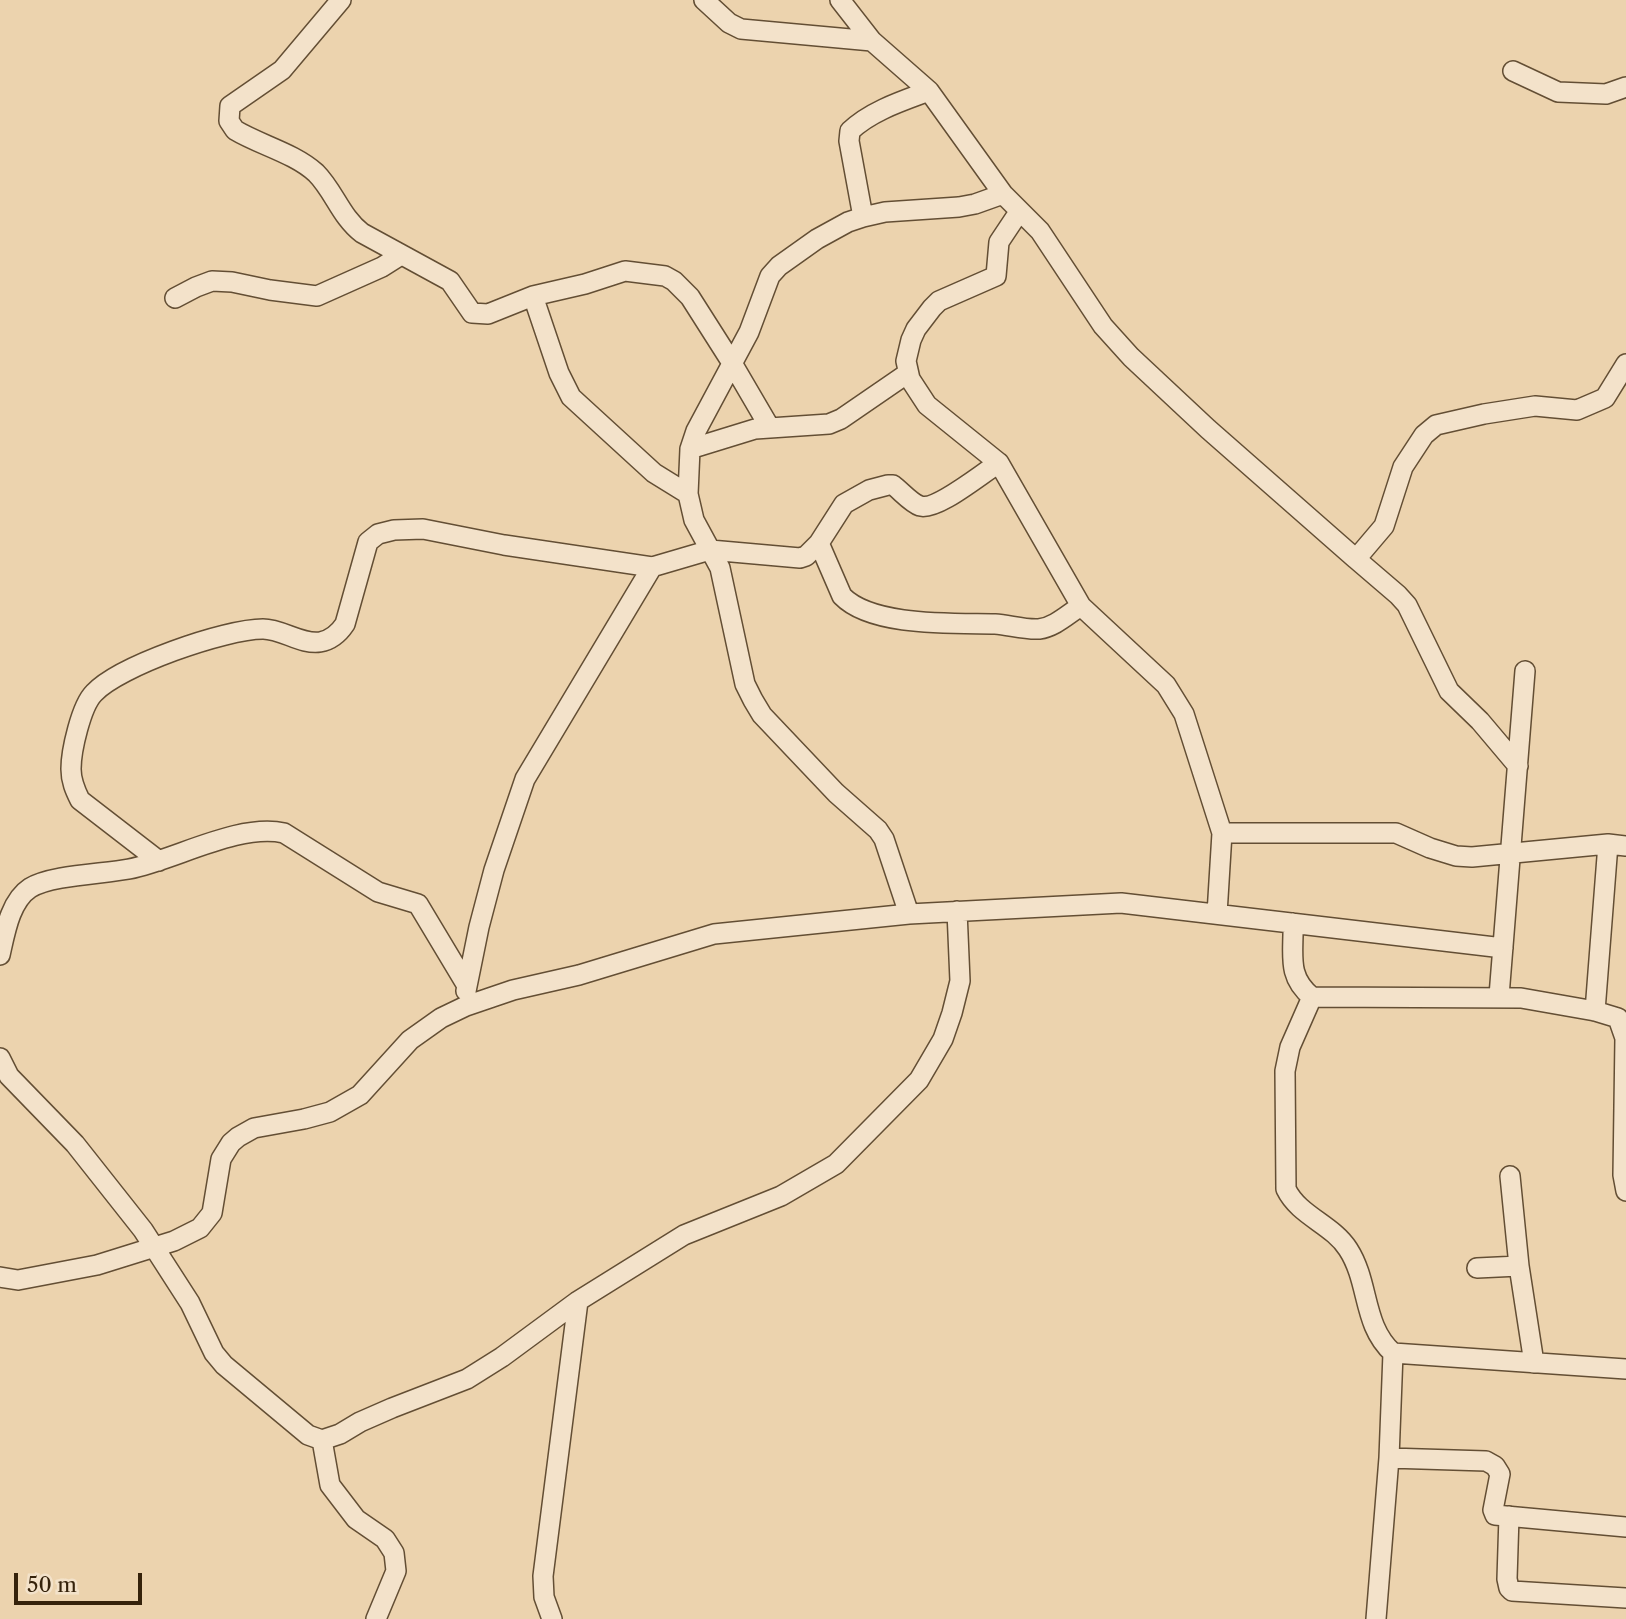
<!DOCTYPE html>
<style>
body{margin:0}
#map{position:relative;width:1626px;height:1619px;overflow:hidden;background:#ecd3ae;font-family:"Libre Caslon Text",serif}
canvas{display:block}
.scale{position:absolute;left:14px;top:1573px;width:128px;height:32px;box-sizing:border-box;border:4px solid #35220b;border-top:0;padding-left:9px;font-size:21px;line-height:24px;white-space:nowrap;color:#35220b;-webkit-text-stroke:5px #f3e2ca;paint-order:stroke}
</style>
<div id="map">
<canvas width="1626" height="1619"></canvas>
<div class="scale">50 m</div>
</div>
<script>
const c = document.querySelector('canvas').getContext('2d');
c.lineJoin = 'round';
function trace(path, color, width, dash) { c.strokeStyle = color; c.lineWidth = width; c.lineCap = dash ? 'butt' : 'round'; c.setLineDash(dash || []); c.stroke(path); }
const minor = new Path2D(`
 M341,0L282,70L230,106L229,121L235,130C260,145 294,153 316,173C334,191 341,217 362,233L450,281L472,313L488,314L533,296L585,284L625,271L665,276L674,281L690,297L732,363L770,428
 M704,0L729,23L741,29L872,41
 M840,0L872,41L929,91L1003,194L1040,231L1103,326L1131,357L1208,429L1356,559
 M1513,71L1558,92L1606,94L1626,87
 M1019,212L999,242L996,276L939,301L932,308L916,329L911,340L906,361L910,379L927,405L999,463L1081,606L1166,685L1184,714L1222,833L1217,914
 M863,217L849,141L850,131C871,111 902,101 929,91
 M533,296L559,373L571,397L654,473L688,494
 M175,298L196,287L212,281L232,282L270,290L317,296L382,267L401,255
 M690,449L755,429L829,424L841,419L908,373
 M819,543L842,596C872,627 954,623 995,624C1009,625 1025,630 1039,629C1055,627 1068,614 1081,606
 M1518,766L1480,721L1449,691L1407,605L1398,595L1356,559L1384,526L1403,467L1424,435L1436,425L1484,414L1535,406L1577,410L1605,398L1626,364
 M1222,833H1396L1430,848L1456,856L1472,857L1608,844L1626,846
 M159,861L80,800C75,790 71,781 71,769C71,751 81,706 94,693C119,666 225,629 263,629C282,629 302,645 320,642C332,640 339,633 345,624L368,542L378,534L394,530L423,529L504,545L652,567L710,550L800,558L806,556L819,543L844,504L869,490L888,485H893C901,491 911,503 920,506C937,511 982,473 999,463
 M909,914L884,839L878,830L836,793L762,715L753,700L745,684L720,568L694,520L688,494L690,449L696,431L749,332L770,276L779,266L817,239L848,222L863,217L885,212L959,207L975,204L1003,194
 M1293,923C1294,954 1286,976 1312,997L1521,998L1595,1011L1618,1018L1625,1038L1623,1175L1626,1191
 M0,955C5,933 10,901 30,888C51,875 103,874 129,869C175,860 238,823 284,833L378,892L418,904L466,984
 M466,991L479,927L494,870L525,779L652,567
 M1499,996L1525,671
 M1312,997L1290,1047L1285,1071L1286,1189C1299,1216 1332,1224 1348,1249C1370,1283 1362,1325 1393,1353L1626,1369
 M1595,1011L1608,844
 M0,1058L9,1076L75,1144L143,1230L190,1303L214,1353L224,1365L308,1435L322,1440L340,1434L360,1422L392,1408L467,1379L502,1357L578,1301L684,1235L781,1196L836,1164L919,1080L943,1039L952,1013L960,981L957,911
 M1510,1176L1519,1266L1534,1363
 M1477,1268L1519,1266
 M0,1277L18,1280L97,1265L174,1241L200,1228L212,1213L221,1159L231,1143L238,1137L254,1128L304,1119L330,1112L360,1095L410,1040L441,1018L466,1006L513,990L579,975L714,934L909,914L1121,903L1503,948
 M322,1440L330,1485L356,1519L385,1539L394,1553L396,1571L376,1619
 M1389,1458L1486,1461L1495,1466L1500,1474L1493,1510L1495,1515L1626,1527
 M1509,1516L1507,1579L1509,1588L1512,1591L1626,1598
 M552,1619L544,1597L543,1576L578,1301
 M1376,1619L1389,1458L1393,1353`);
trace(minor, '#634e34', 22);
trace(minor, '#f3e2ca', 19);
</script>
